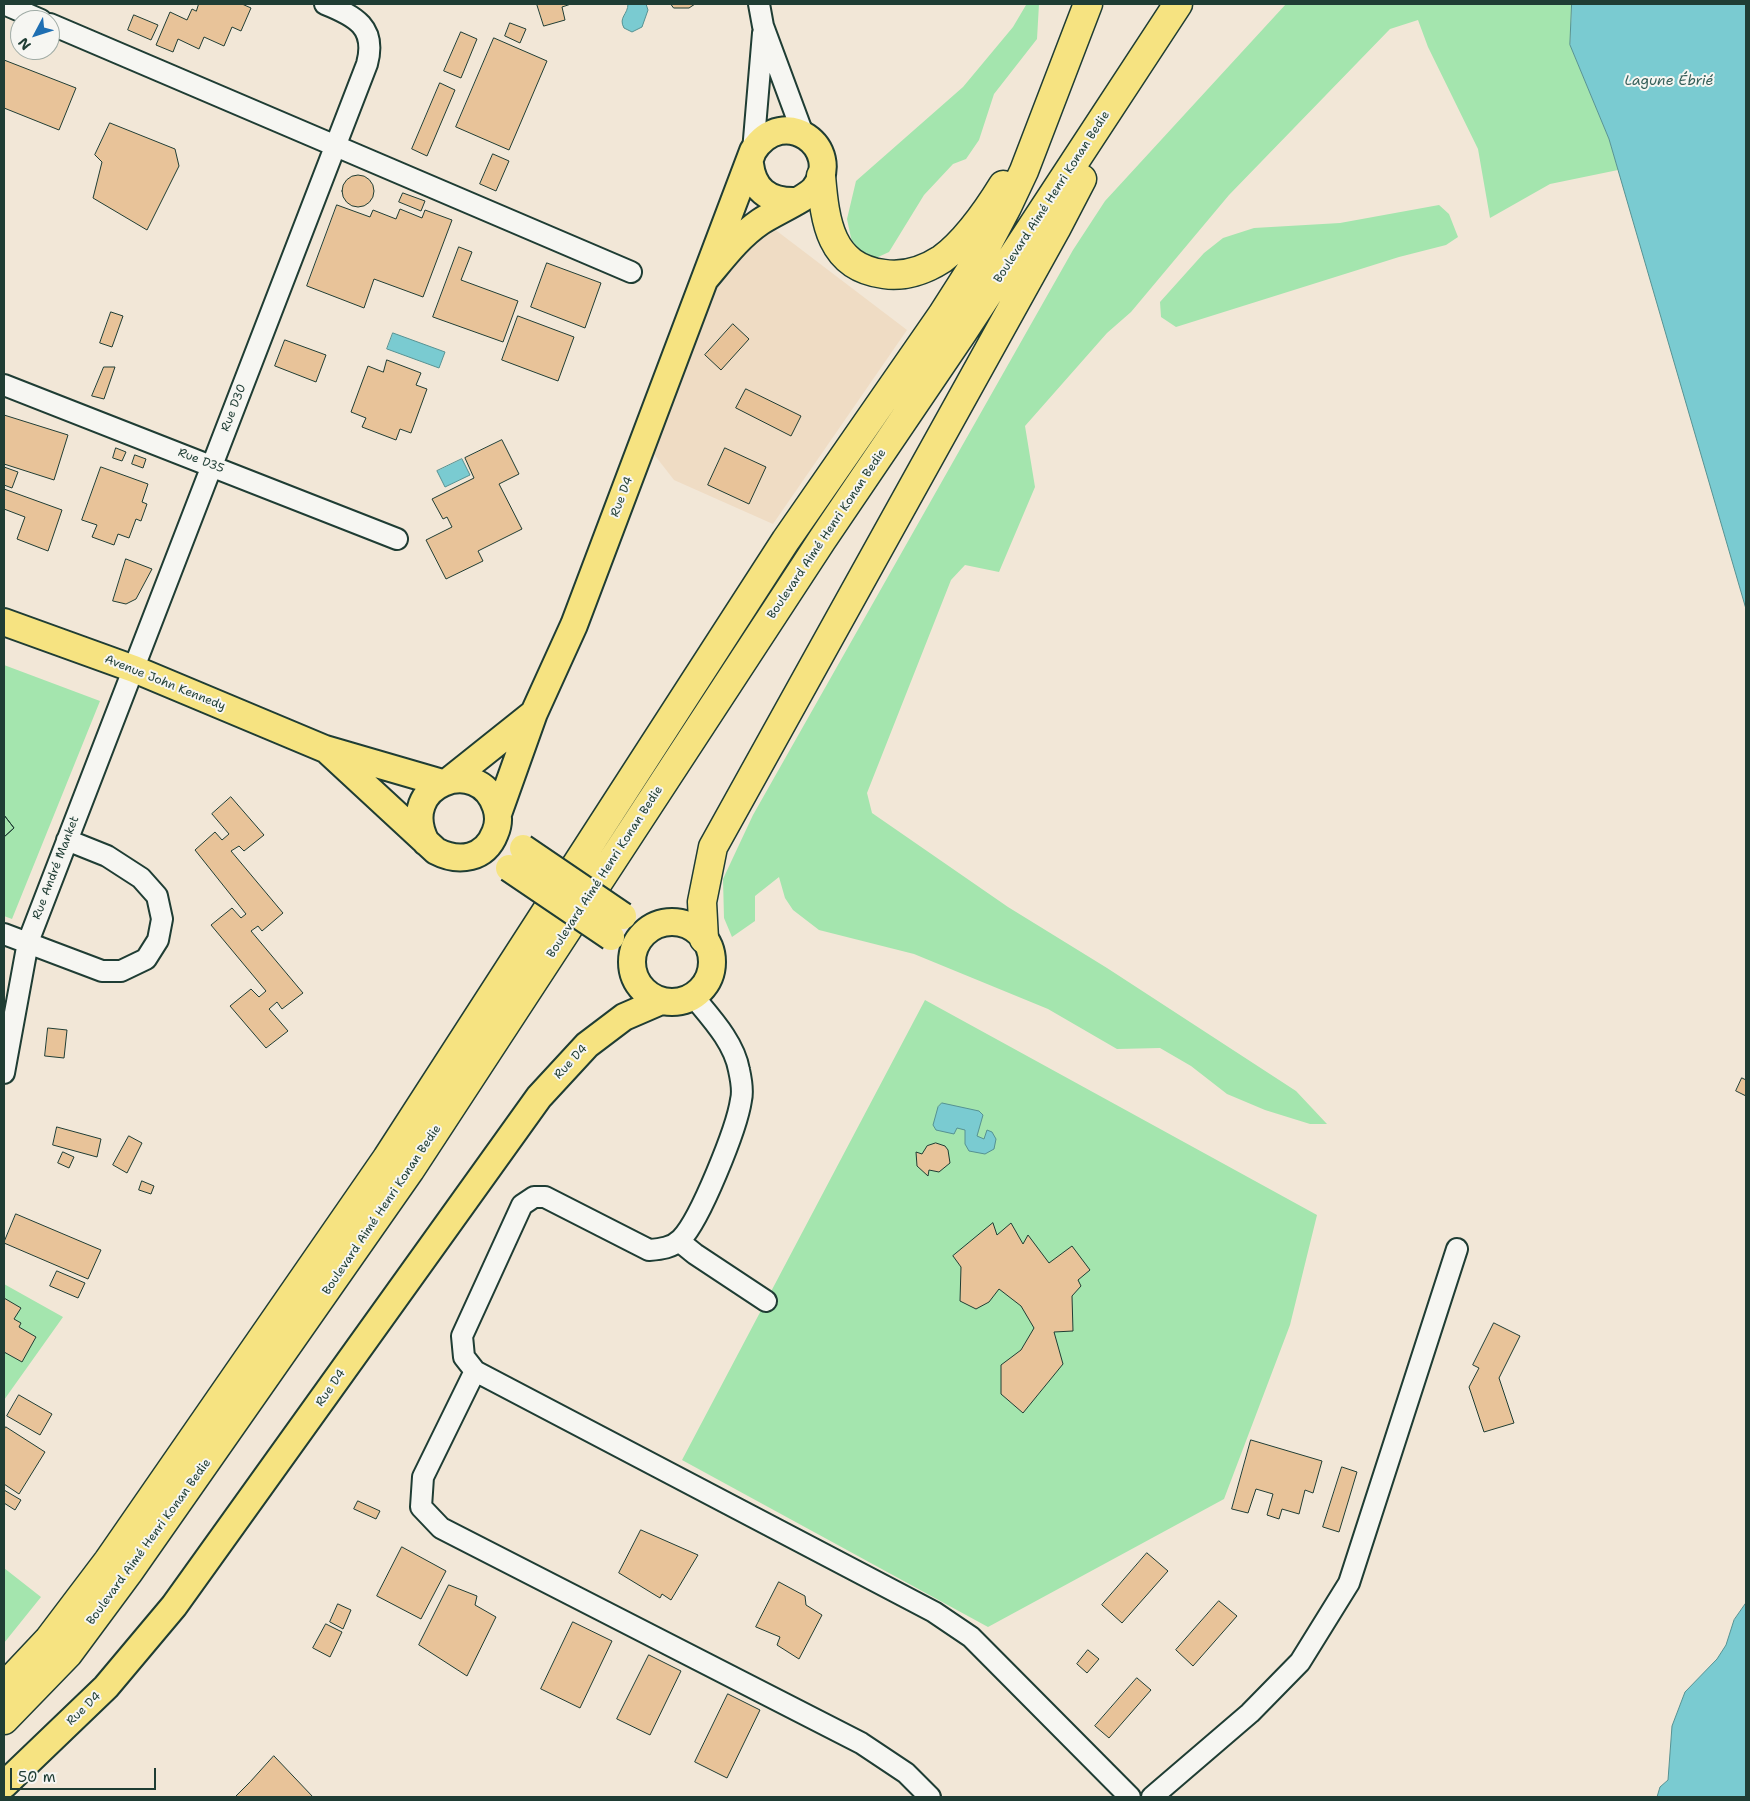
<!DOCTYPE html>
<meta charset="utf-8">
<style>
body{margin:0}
#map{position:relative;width:1750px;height:1801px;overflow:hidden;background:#f2e7d7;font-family:"Shantell Sans",sans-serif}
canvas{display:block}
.frame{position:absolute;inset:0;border:5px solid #1f3d34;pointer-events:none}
.north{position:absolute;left:10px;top:10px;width:50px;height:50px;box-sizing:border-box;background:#f6f6f2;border:1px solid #a0aca6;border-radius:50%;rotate:230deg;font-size:14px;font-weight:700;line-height:20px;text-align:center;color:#1f3d34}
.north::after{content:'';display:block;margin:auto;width:18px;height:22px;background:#1f6fb2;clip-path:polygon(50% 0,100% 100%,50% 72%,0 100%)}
.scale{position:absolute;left:10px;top:1768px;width:146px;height:22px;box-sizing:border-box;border:2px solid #1f3d34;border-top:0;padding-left:6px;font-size:15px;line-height:18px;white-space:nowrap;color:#1f3d34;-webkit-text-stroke:4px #f6f6f2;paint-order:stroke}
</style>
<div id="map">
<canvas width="1750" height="1801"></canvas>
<div class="frame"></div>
<div class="north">N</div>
<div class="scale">50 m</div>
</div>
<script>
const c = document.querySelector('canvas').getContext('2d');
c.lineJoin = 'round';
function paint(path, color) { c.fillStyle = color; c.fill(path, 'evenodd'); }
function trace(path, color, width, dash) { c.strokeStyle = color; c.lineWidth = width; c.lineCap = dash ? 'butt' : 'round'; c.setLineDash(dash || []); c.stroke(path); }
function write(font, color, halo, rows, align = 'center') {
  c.font = font + ' "Shantell Sans",sans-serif'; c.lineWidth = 4; c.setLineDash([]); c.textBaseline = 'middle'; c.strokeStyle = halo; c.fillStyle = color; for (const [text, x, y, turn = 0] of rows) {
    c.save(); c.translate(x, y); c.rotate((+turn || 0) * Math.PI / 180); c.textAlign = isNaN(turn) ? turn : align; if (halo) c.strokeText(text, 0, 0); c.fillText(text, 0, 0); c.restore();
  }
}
const built = new Path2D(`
 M769,225L907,330L773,524L674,480L653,453L706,300Z`);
const green = new Path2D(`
 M1039,4L1037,39L994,94L979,140L966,159L953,164L924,195L889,252L876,258L859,253L851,238L847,219L856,181L963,87L1013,27L1026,5Z
 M1286,4H1572L1570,45L1609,139L1618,170L1550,184L1490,218L1478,149L1428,47L1418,20L1390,29L1229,195L1131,312L1107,333L1025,426L1035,487L999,572L965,565L951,580L867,793L872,813L1008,907L1107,968L1296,1091L1327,1124H1310L1265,1110L1227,1094L1191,1066L1160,1048L1117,1049L1048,1009L914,954L819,930L793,910L785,898L779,877L755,896V921L732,937L724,918L723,879L753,815L1073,250L1105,201Z
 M1439,205L1449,214L1458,237L1446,245L1399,257L1176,327L1161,317L1160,302L1204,253L1223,238L1254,228L1340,223Z
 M4,665L100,701L12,919L4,916Z
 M925,1000L1317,1215L1290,1325L1224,1499L988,1627L682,1460Z
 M4,1284L63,1317L4,1400Z
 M4,1568L41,1597L4,1643Z`);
const water = new Path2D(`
 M628,4H646L648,10L642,27L632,32L624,28C618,17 628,15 628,4Z
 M1572,4H1746V609L1609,139L1570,45Z
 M393,333L445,352L439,368L387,349Z
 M462,459L470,475L445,487L437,471Z
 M942,1103L979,1111L983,1115L977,1136L984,1139L987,1130L992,1132L996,1139L994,1149L985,1154L969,1151L965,1144V1130L957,1128L954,1134L936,1130L933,1125L938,1107Z
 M1746,1603V1797H1657L1660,1787L1668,1780L1672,1726L1685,1692L1717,1659L1726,1645L1734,1620Z`);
const building = new Path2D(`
 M199,4H242L251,8L241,31L232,27L224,46L204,37L199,49L178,39L173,52L156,45L170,12L187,20L192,9L196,11Z
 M537,4H571L562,7L565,20L544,26Z
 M671,4H695L689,8H674Z
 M134,15L158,25L151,40L128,30Z
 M510,23L526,29L520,43L505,36Z
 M461,32L477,39L461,78L444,71Z
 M494,38L547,61L509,150L456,127Z
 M4,60L76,88L59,130L4,108Z
 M440,83L455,90L427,156L412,149Z
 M110,123L175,149L179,166L147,230L93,198L102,162L95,155Z
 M493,154L509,161L496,191L480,184Z
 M342 191a16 16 0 1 1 32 0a16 16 0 1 1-32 0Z
 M403,193L425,201L421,211L399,202Z
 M337,205L370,217L373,210L396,219L400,209L422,218L425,210L452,220L423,297L374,279L364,308L307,286Z
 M459,247L472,252L461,280L518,301L503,342L433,317Z
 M547,263L601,283L585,328L531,307Z
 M111,312L123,316L112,347L100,343Z
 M518,316L574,337L558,381L502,360Z
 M733,324L749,339L721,370L705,355Z
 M285,340L326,355L316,382L275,366Z
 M387,360L421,373L416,385L427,389L411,433L400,429L396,440L362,427L366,418L351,412L368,366L383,372Z
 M104,367H115L104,399L92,396Z
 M746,389L801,416L791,436L736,408Z
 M4,415L68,435L54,480L4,464Z
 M502,440L519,474L499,484L522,529L478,551L483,561L446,579L426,540L452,527L447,517L443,519L432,499L474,478L465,458Z
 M116,448L126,452L122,461L113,458Z
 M725,448L766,467L749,504L708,485Z
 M135,455L146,459L143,468L132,464Z
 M4,467L18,472L12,488L4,485Z
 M101,467L148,484L142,502L147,504L141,521L136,519L129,538L118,534L114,545L92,537L97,525L82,520Z
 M4,489L62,510L48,551L17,539L25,517L4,509Z
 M126,559L152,569L136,599L126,604L113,601Z
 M231,797L264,835L244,851L239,846L231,851L283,913L262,931L258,926L251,931L303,993L282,1009L277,1002L269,1009L288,1031L266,1048L230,1006L251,989L259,997L266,991L211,925L232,908L241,918L246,914L195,850L215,832L222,840L229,834L212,814Z
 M4,815L14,828L4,837Z
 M4,815L14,828L4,837Z
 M48,1028L67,1030L64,1058L45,1056Z
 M1742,1078L1746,1080V1096L1736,1091Z
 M57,1127L101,1139L97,1157L53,1145Z
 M129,1136L142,1143L127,1173L113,1165Z
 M936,1143L945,1146L948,1150L950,1163L939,1172L929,1170L928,1176L917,1166L916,1152L922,1154L927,1146Z
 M63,1152L74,1157L69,1168L58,1163Z
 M142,1181L154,1186L151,1194L139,1190Z
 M16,1214L101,1250L88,1279L4,1243Z
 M993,1223L997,1235L1011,1223L1023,1244L1028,1235L1049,1263L1072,1246L1090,1270L1078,1280L1081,1286L1072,1296L1073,1331L1054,1332L1063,1364L1023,1413L1001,1394V1365L1021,1350L1034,1328L1021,1306L999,1289L989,1302L976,1309L960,1301L961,1267L953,1256Z
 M57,1271L85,1283L78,1298L50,1286Z
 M4,1298L21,1308L14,1319L21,1323L19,1327L36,1337L22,1362L4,1352Z
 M1494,1323L1520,1336L1499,1378L1514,1423L1484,1432L1469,1387L1479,1368L1473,1365Z
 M19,1395L52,1414L40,1435L7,1416Z
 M6,1427L45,1452L19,1494L4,1484V1430Z
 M1251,1440L1322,1461L1313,1493L1305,1490L1299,1514L1282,1509L1279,1519L1267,1515L1273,1494L1256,1489L1248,1513L1232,1509Z
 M1342,1467L1357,1472L1339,1532L1323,1527Z
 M4,1490L21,1500L15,1510L4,1503Z
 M358,1501L380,1511L376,1519L354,1509Z
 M641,1530L698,1555L671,1600L662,1594L660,1598L619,1573Z
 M402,1547L446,1571L421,1619L377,1596Z
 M1147,1553L1168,1571L1122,1623L1102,1605Z
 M779,1582L805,1596L806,1605L822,1615L799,1659L777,1645L780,1637L756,1627Z
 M449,1585L477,1596L475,1605L496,1617L467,1676L419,1645Z
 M1219,1601L1237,1616L1193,1666L1176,1650Z
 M338,1604L351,1610L343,1629L330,1622Z
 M573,1622L612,1641L580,1708L541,1689Z
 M326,1624L342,1632L330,1657L313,1648Z
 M1088,1650L1099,1659L1087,1673L1077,1664Z
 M649,1655L681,1671L650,1735L617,1719Z
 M1137,1678L1151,1690L1109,1738L1095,1726Z
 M728,1694L760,1710L727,1778L695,1762Z
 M274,1756L313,1797H235L250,1782Z`);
const minor = new Path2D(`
 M4,4L41,20
 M759,4L763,26L803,134
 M50,24L631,272
 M753,151L763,33
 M4,385L397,539
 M4,934L102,971H121L146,959L158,940L162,919L157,896L141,878L107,856L67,840
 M693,996C711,1018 734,1042 739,1070C741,1079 743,1092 741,1100C737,1128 700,1220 681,1239C672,1248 661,1249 649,1250L545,1197H534L522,1205L462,1336L464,1357L475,1371L934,1612L971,1637L1130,1797
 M4,1073L28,942L367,64C377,27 355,16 325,4
 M679,1241L695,1254L766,1301
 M475,1371L423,1477L421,1507L441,1528L861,1743L906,1773L930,1797
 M1152,1797L1250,1713L1300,1662L1349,1583L1457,1249`);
const major = new Path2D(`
 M750,164C753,189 768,201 793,201
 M4,622L134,669L325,749L442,783
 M329,752L436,851C459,863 485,859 495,833C499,824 499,816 496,807C479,754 396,784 426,842
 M450,780L534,713
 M498,814L534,713L574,625L753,151C784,103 844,149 815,188C808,198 773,213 760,222C738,237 722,259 705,279
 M632 962a40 40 0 1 1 80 0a40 40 0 1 1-80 0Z
 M4,1785L106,1687L174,1606L539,1097L587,1045L624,1017L661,1001`);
const highway = new Path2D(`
 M821,176C825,222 830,267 884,274C904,277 925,270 942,259C966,241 987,211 1003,185
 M704,939L702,902L713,847L1056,229L1082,179
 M4,1687L49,1639L108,1561L387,1158L786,540L942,315L988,243L1007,207L1024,171L1088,4
 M4,1720L68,1654L128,1573L410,1170L822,540L963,332L1178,4`);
const majorBridge = new Path2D(`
 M523,848L623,916
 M509,868L611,937`);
const streetNames = [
 ["Boulevard Aimé Henri Konan Bedie",1052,197,-57],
 ["Rue D30",234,408,-69],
 ["Rue D35",201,461,21],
 ["Rue D4",622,497,-69],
 ["Boulevard Aimé Henri Konan Bedie",827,534,-56],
 ["Avenue John Kennedy",165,683,22],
 ["Rue André Manket",56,868,-69],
 ["Boulevard Aimé Henri Konan Bedie",605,872,-57],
 ["Rue D4",571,1062,-47],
 ["Boulevard Aimé Henri Konan Bedie",382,1210,-56],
 ["Rue D4",331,1388,-55],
 ["Boulevard Aimé Henri Konan Bedie",149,1542,-54],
 ["Rue D4",84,1709,-44]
];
const waterNames = [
 ["Lagune Ébrié",1669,81]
];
paint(built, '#efdcc4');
paint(green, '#a4e5ae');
paint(water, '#7acbd1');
trace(water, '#569292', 1);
paint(building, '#e8c399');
trace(building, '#1f3d34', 1);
trace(minor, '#1f3d34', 24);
trace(major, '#1f3d34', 30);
trace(highway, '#1f3d34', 31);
trace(minor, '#f6f6f2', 20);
trace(major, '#f6e381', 26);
trace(highway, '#f6e381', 28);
trace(majorBridge, '#1f3d34', 30, []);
trace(majorBridge, '#f6e381', 26);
write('12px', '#1f3d34', '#f6f6f2', streetNames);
write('italic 14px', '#36605b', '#f6f6f2', waterNames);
</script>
